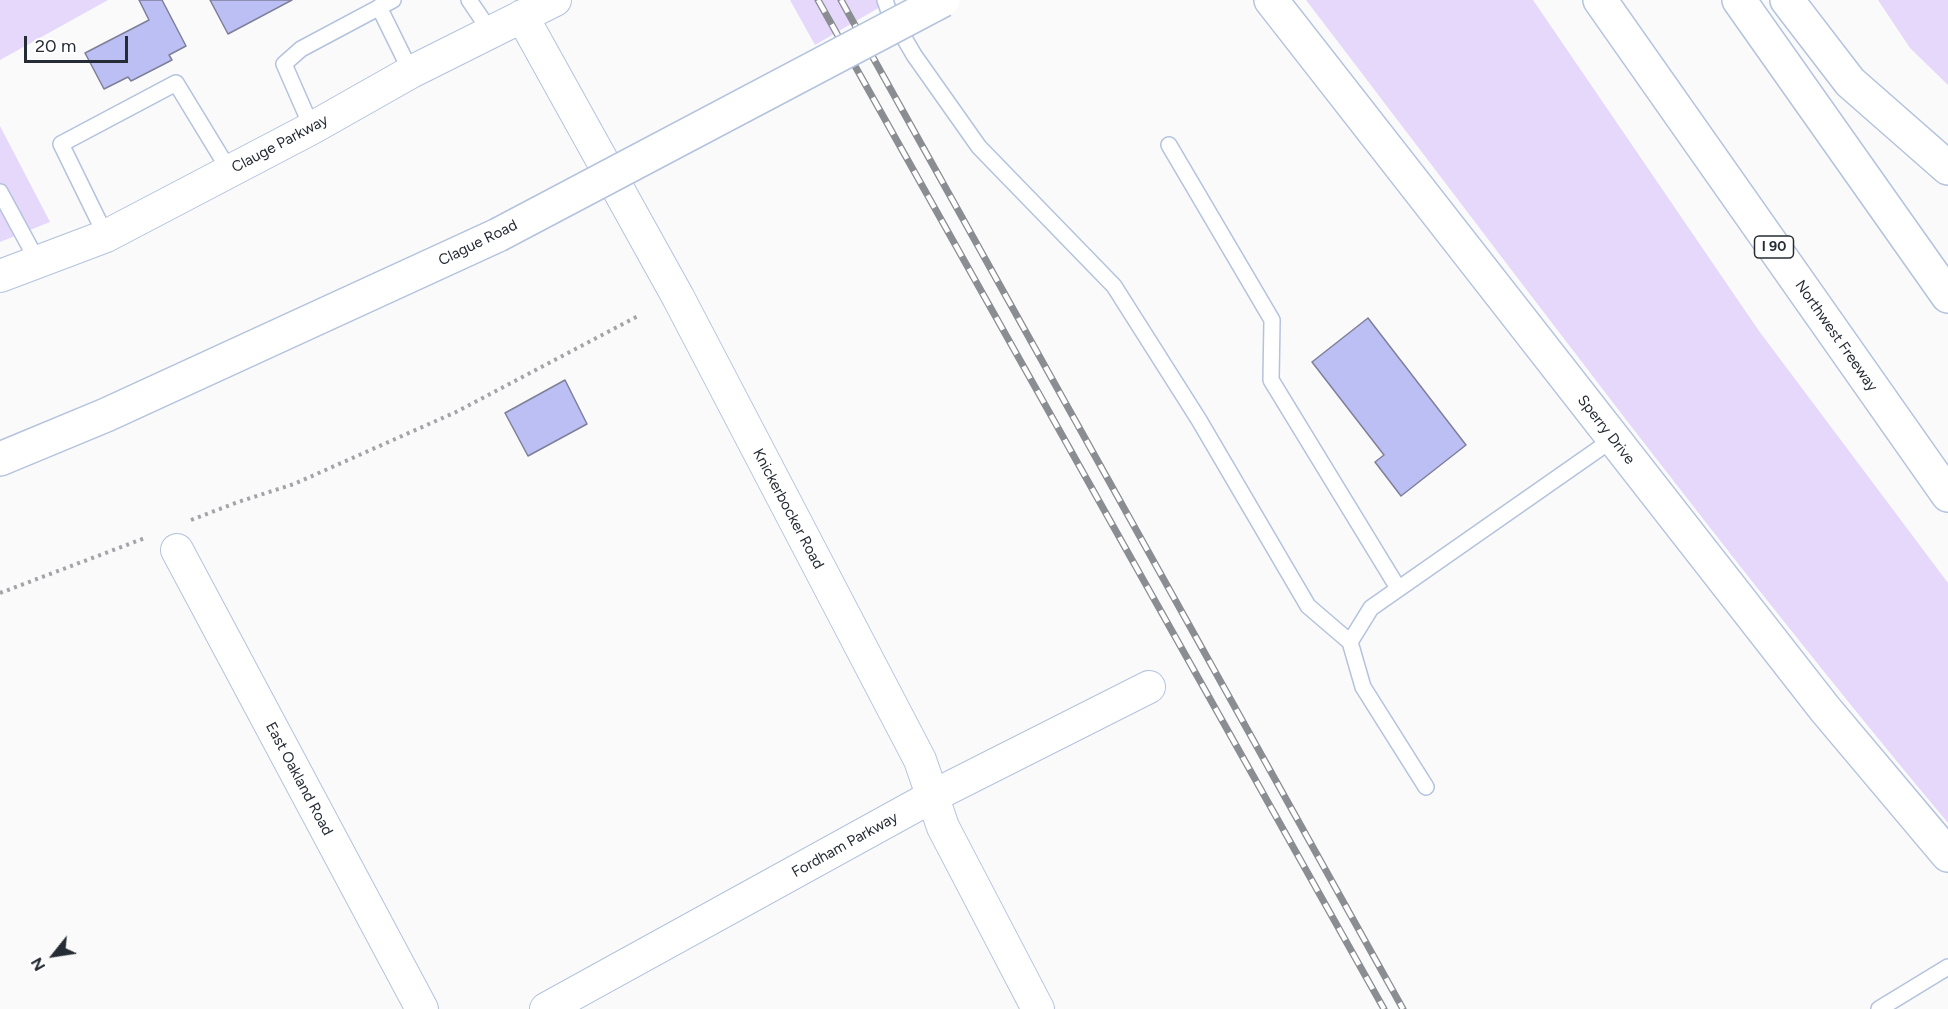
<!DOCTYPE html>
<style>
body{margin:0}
#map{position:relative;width:1948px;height:1009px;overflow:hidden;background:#fafafa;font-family:Figtree,sans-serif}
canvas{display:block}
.north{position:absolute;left:24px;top:925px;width:60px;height:60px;-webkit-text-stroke:4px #fff;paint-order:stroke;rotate:240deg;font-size:16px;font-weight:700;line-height:24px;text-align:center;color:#262c35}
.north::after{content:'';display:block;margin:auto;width:21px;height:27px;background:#262c35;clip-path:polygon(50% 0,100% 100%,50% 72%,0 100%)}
.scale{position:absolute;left:24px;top:36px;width:104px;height:27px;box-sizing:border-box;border:3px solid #262c35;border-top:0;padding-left:8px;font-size:18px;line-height:21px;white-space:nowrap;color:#262c35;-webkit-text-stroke:4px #fff;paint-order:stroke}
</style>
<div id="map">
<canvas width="1948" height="1009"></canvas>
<div class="north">N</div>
<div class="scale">20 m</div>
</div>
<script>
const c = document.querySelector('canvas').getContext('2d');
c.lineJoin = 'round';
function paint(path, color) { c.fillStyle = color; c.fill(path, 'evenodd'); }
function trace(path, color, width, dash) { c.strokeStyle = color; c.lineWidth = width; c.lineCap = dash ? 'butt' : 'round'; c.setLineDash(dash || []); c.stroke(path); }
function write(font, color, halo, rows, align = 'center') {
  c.font = font + ' Figtree,sans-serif'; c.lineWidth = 4.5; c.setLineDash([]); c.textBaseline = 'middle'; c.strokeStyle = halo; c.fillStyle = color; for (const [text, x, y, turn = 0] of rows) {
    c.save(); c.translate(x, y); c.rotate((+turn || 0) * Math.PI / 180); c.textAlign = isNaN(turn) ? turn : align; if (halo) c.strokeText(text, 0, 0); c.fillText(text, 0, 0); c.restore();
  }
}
const green = new Path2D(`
 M0,0H108L0,60Z
 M790,0H892L815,45Z
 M1306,0H1533L1759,331L1948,583V823C1725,556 1517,276 1306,0Z
 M1878,0H1948V85L1910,48Z
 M0,126L50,222L0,242Z`);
const building = new Path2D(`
 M139,0H162L186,46L169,55L172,60L131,81L128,77L104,89L85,53L149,20Z
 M210,0H292L228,34Z
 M1368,318L1466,445L1401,496L1375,462L1384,455L1312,362Z
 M565,380L587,424L528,456L505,413Z`);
const path = new Path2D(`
 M191,520L238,502L294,484L456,412L640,315
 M0,593L145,538`);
const service = new Path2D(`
 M469,0L490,31
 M885,0L889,12L914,55L979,147L1114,286L1199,420L1308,606L1350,642
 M379,7L411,72
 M312,128L284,64L301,49L393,0
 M1169,145L1272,320L1271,380L1398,588
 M0,192L38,262
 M106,236L61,144L176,83L229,170
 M1426,787L1363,687L1350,642L1371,608L1613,439
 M1879,1009L1948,967`);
const minor = new Path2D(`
 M522,16L678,297L920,760L943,827L1038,1009
 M0,276L106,236L312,128L411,72L555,0
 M177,550L422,1009
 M546,1009L933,796L1149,687`);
const tertiary = new Path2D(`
 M1271,0L1825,709L1948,855`);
const secondary = new Path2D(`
 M0,459L106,415L498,235`);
const motorway = new Path2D(`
 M1600,0L1948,495
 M1739,0L1948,296
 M1787,0L1850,82L1948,168`);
const rail = new Path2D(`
 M818,0L1384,1009
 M841,0L1403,1009`);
const secondaryBridge = new Path2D(`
 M498,235L943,0`);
const shields = [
 [1774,247,39]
];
const shieldNames = [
 ["I 90",1774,247]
];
const streetNames = [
 ["Clauge Parkway",280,144,-28],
 ["Clague Road",478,243,-26],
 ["Northwest Freeway",1836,336,55],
 ["Sperry Drive",1606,430,52],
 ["Knickerbocker Road",788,509,62],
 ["East Oakland Road",299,779,62],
 ["Fordham Parkway",845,845,-29]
];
paint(green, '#e5d8fb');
paint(building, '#bbbff3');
trace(building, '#7e809a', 1.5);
trace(service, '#b4c3dd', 18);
trace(minor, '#b4c3dd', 34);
trace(tertiary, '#b4c3dd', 36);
trace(secondary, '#b4c3dd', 36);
trace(motorway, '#b4c3dd', 36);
trace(path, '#a2a4a8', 4, [3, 4.5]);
trace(service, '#fff', 15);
trace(minor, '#fff', 32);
trace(tertiary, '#fff', 33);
trace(secondary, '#fff', 33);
trace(motorway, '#fff', 33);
trace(rail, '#8a8d92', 7);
trace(rail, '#fff', 4.5, [14]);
trace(secondaryBridge, '#b4c3dd', 36, []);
trace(secondaryBridge, '#fff', 33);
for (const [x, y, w] of shields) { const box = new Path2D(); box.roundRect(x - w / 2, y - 11, w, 22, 4.5); c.fillStyle = '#fff'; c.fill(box); trace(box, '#262c35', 1.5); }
write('bold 14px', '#262c35', null, shieldNames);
write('15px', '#262c35', '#fff', streetNames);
</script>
